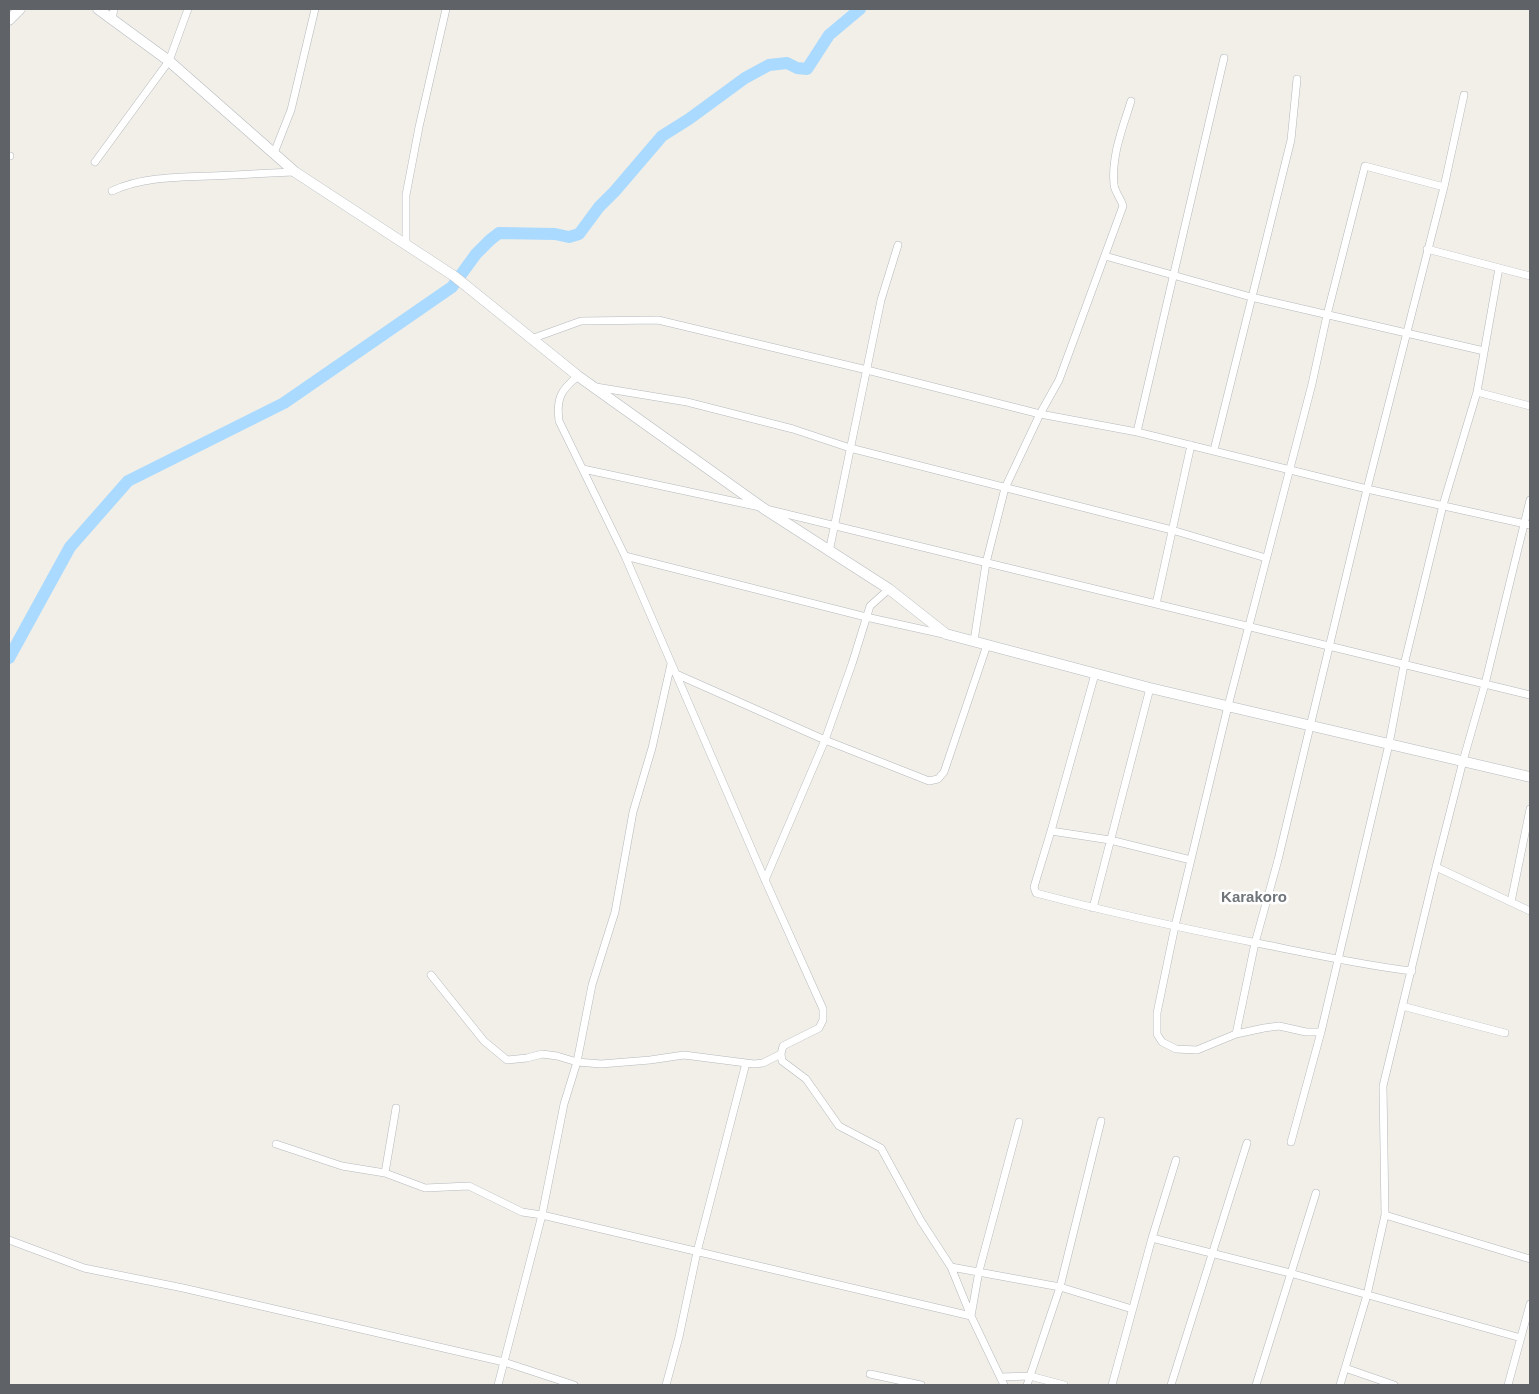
<!DOCTYPE html>
<style>
body{margin:0}
#map{position:relative;width:1539px;height:1394px;overflow:hidden;background:#f1efe8;font-family:Arial,sans-serif}
canvas{display:block}
.frame{position:absolute;inset:0;border:10px solid #5f6368;pointer-events:none}
</style>
<div id="map">
<canvas width="1539" height="1394"></canvas>
<div class="frame"></div>
</div>
<script>
const c = document.querySelector('canvas').getContext('2d');
c.lineJoin = 'round';
function trace(path, color, width, dash) { c.strokeStyle = color; c.lineWidth = width; c.lineCap = dash ? 'butt' : 'round'; c.setLineDash(dash || []); c.stroke(path); }
function write(font, color, halo, rows, align = 'center') {
  c.font = font + ' Arial,sans-serif'; c.lineWidth = 5; c.setLineDash([]); c.textBaseline = 'middle'; c.strokeStyle = halo; c.fillStyle = color; for (const [text, x, y, turn = 0] of rows) {
    c.save(); c.translate(x, y); c.rotate((+turn || 0) * Math.PI / 180); c.textAlign = isNaN(turn) ? turn : align; if (halo) c.strokeText(text, 0, 0); c.fillText(text, 0, 0); c.restore();
  }
}
const river = new Path2D(`
 M9,658L70,547L128,481L284,403L452,287L476,254L490,240L499,233L555,234L569,237L579,234L599,207L615,191L662,136L689,119L745,78L769,65L787,63L797,68L807,69L829,35L860,9`);
const street = new Path2D(`
 M112,19L114,9
 M274,153L291,110L315,9
 M9,156H10
 M95,162L169,61L188,9
 M112,191C142,177 178,177 210,176C238,175 267,173 295,172
 M406,244V195L419,127L446,9
 M1427,249L1530,276
 M1105,256L1251,297L1484,351
 M531,339L581,321L658,320L867,370L1040,414L1137,432L1367,489L1530,525
 M578,376C561,390 556,398 559,421L625,556L765,880L823,1009V1020L819,1028L783,1046L781,1054L782,1061L806,1079L839,1126L881,1148L921,1221L951,1267L971,1316L1004,1385
 M596,387L687,402L793,429L850,448L1172,530L1266,558
 M1477,392L1530,406
 M1137,432L1224,58
 M1214,450L1291,140L1297,79
 M583,469L760,507
 M770,510L1530,695
 M829,552L881,300L898,245
 M625,556L866,617L943,634
 M1156,604L1191,445
 M974,641L986,563L1005,488L1040,414L1059,380L1123,206C1121,199 1115,192 1114,185C1111,156 1123,127 1131,101
 M676,674L825,740L929,781L938,779L944,772L987,645
 M1095,674L1051,831L1034,887L1036,893C1111,913 1186,929 1262,944C1312,954 1362,965 1412,971
 M1051,831L1110,840L1191,860
 M1436,867L1530,911
 M765,880L825,740L852,664L870,606L889,589
 M1511,902L1530,809
 M1093,908L1150,688
 M431,975L484,1041L507,1060L527,1058L542,1054L557,1056L577,1062L601,1064L650,1060L684,1055L754,1064L763,1063L781,1054
 M1402,1006L1505,1033
 M1321,1032H1306L1279,1026L1264,1028L1236,1034L1197,1050L1176,1049L1162,1042L1157,1034V1013L1175,926L1228,706L1312,384L1327,315L1365,166L1444,187
 M1236,1034L1255,943L1278,860L1367,489L1444,187L1464,95
 M1291,1142L1321,1032L1389,744L1404,665L1443,505L1477,392L1499,268
 M276,1144L342,1166L385,1173L425,1188L469,1186L522,1212L542,1215L971,1316L979,1271L1019,1122
 M385,1173L396,1108
 M1385,1215L1530,1259
 M1152,1238L1290,1273L1521,1338
 M9,1240L84,1268L183,1288L504,1362L574,1385
 M951,1267L1060,1287L1132,1309
 M1345,1368L1394,1385
 M870,1374L921,1385
 M1001,1377L1030,1376L1064,1385
 M498,1385L542,1215L564,1104L577,1062L592,985L615,912L633,812L652,748L671,664
 M666,1385L679,1337L697,1252L746,1063
 M1027,1385L1060,1287L1101,1121
 M1112,1385L1152,1238L1176,1160
 M1171,1385L1247,1143
 M1256,1385L1316,1193
 M1340,1385L1367,1295L1385,1215L1383,1086L1436,867L1463,761L1485,684L1530,500
 M1508,1385L1530,1304`);
const secondary = new Path2D(`
 M98,9L169,61L295,172L454,276L578,376L763,508L889,589L946,634L1150,688L1530,777
 M9,20L20,9`);
const quarterNames = [
 ["Karakoro",1254,898]
];
trace(river, '#aadaff', 12);
trace(street, '#b5b8bc', 8);
trace(secondary, '#b6babf', 11);
trace(street, '#fff', 7);
trace(secondary, '#fff', 10);
write('bold 15px', '#70757a', '#fff', quarterNames);
</script>
